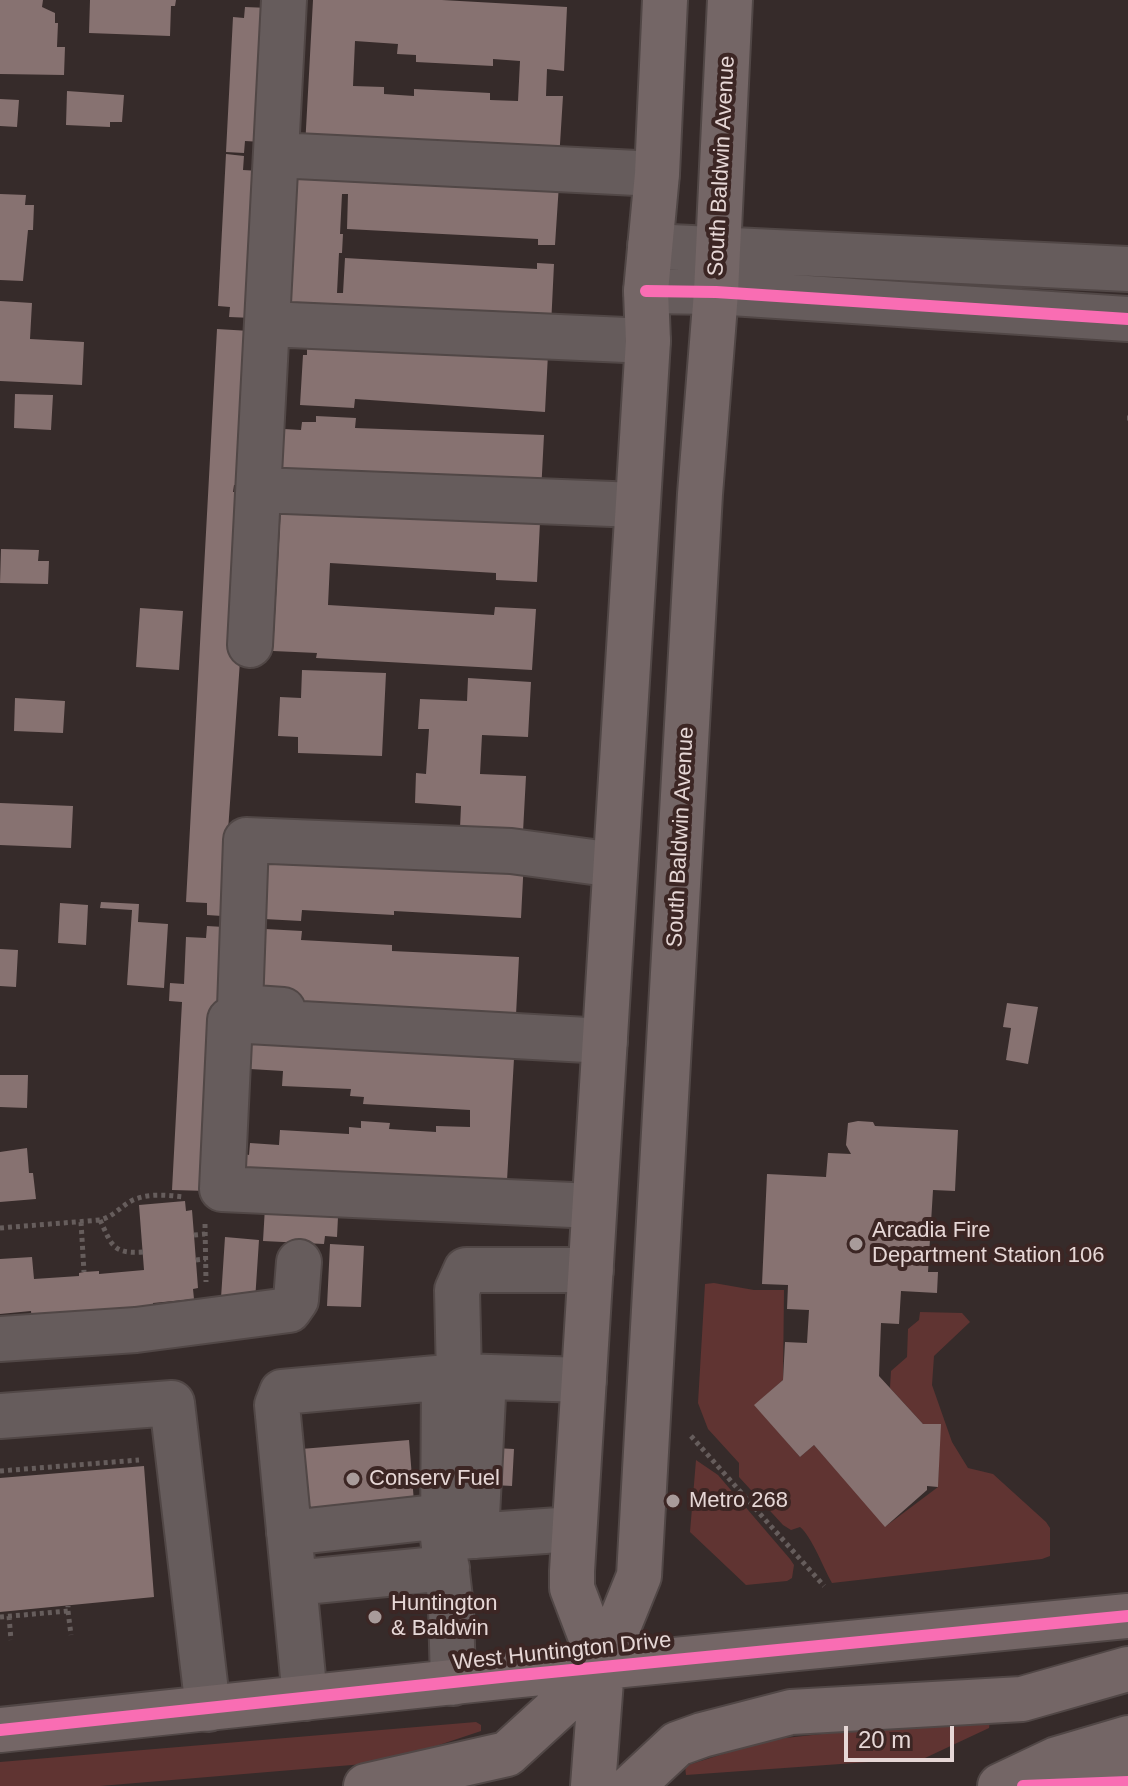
<!DOCTYPE html>
<style>
body{margin:0}
#map{position:relative;width:1128px;height:1786px;overflow:hidden;background:#362b2a;font-family:Arial,sans-serif}
canvas{display:block}
.scale{position:absolute;left:844px;top:1726px;width:110px;height:36px;box-sizing:border-box;border:4px solid #e6d7d6;border-top:0;padding-left:10px;font-size:24px;line-height:28px;white-space:nowrap;color:#e6d7d6;-webkit-text-stroke:6px #3c2624;paint-order:stroke}
</style>
<div id="map">
<canvas width="1128" height="1786"></canvas>
<div class="scale">20 m</div>
</div>
<script>
const c = document.querySelector('canvas').getContext('2d');
c.lineJoin = 'round';
function paint(path, color) { c.fillStyle = color; c.fill(path, 'evenodd'); }
function trace(path, color, width, dash) { c.strokeStyle = color; c.lineWidth = width; c.lineCap = dash ? 'butt' : 'round'; c.setLineDash(dash || []); c.stroke(path); }
function write(font, color, halo, rows, align = 'center') {
  c.font = font + ' Arial,sans-serif'; c.lineWidth = 8; c.setLineDash([]); c.textBaseline = 'middle'; c.strokeStyle = halo; c.fillStyle = color; for (const [text, x, y, turn = 0] of rows) {
    c.save(); c.translate(x, y); c.rotate((+turn || 0) * Math.PI / 180); c.textAlign = isNaN(turn) ? turn : align; if (halo) c.strokeText(text, 0, 0); c.fillText(text, 0, 0); c.restore();
  }
}
const green = new Path2D(`
 M714,1283L754,1290H784L783,1380L755,1405L800,1457L814,1445L886,1526L938,1487L940,1424H923L890,1388L891,1371L907,1357L908,1329L919,1320L920,1312L962,1313L970,1322L934,1356L932,1385L952,1442L968,1468L993,1474L1046,1522L1050,1528V1556L1042,1559L832,1583C823,1567 812,1537 800,1527L791,1530L783,1525L739,1477V1463L708,1429L698,1403L705,1284Z
 M696,1460L718,1475L790,1559L794,1565L792,1578L787,1581L746,1585L690,1532Z
 M985,1716L990,1721L989,1728L925,1758L686,1775L685,1766L767,1740Z
 M476,1722L481,1725V1731L388,1762L100,1786H0V1762Z`);
const building = new Path2D(`
 M0,0H43L42,7L55,13V23H58L57,47H65L64,75L0,74Z
 M90,0H176L175,6H171L170,36L89,33Z
 M313,0H442L567,7L564,71L547,69L546,96H563L559,160L305,147ZM355,41L398,44L397,54L416,55V62L493,66V59L520,61L518,101L490,100V93L414,89V96L384,94V87L353,86Z
 M245,7L269,8L262,142L245,141L244,153L226,152L233,17L244,18Z
 M67,91L124,95L122,122H110V127L66,125Z
 M0,99L19,100L17,127L0,126Z
 M226,154L244,156L243,170L260,171L253,318L229,317L230,307L218,306Z
 M297,170L559,184L555,245H538V239L347,229L348,194H342L340,234H343L342,253H339L337,293H343L345,258L537,269V263L554,264L551,326L289,312Z
 M0,194L26,195L25,205H34L33,230H28L23,281L0,280Z
 M0,301L32,303L30,339L84,342L82,385L0,381Z
 M217,329L250,331L242,486L234,485L233,492H241L232,661H240L222,916L207,915V903L186,902Z
 M307,342L548,354L545,412L355,399L354,408L300,405L303,355H307Z
 M15,394L53,395L51,430L14,428Z
 M316,416L356,418L355,428L544,435L541,493L282,479L284,429L301,430L302,422H316Z
 M281,507L540,522L537,582L496,580V573L330,563L328,605L494,615L495,607L536,609L532,670L316,658L317,653L273,651Z
 M1,549L39,550L38,561H49L48,584L0,583Z
 M140,608L183,611L179,670L136,667Z
 M302,670L386,673L382,756L298,753V737L278,736L280,697L301,698Z
 M468,678L531,682L528,737L482,735L480,774L526,776L523,832L460,828L461,806L415,803L416,773L426,774L429,729H418L420,699L467,701Z
 M15,698L65,701L63,733L14,731Z
 M0,803L73,806L71,848L0,845Z
 M267,845L524,859L521,918L394,911V915L302,910L301,921L264,919Z
 M101,902L139,904L138,922L168,924L164,988L127,985L132,910L100,908Z
 M60,903L88,905L86,945L58,943Z
 M207,926L224,927L208,1191L172,1190L182,1002L169,1001L170,983L184,984L186,937L206,938Z
 M265,929L302,931L301,940L392,945V951L519,957L516,1015L261,1002Z
 M0,949L18,950L16,987L0,986Z
 M1007,1003L1038,1007L1028,1064L1006,1060L1011,1028L1003,1027Z
 M252,1027L515,1041L506,1198L243,1183L245,1154L249,1155L250,1143L279,1145L280,1130L349,1134V1127L361,1128V1121L390,1123L389,1129L436,1132V1126L470,1127V1110L363,1104L364,1097L350,1096L351,1089L282,1086L283,1071L250,1069Z
 M0,1075H28L27,1108L0,1107Z
 M858,1121L873,1122L875,1126L958,1130L955,1191L933,1190L928,1272H938L937,1293L901,1291L899,1324L881,1323L879,1376L923,1424H941L938,1487L927,1486V1490L885,1527L814,1445L800,1457L754,1405L783,1380L785,1342L807,1343L809,1310L787,1309L788,1285L762,1284L767,1174L826,1177L828,1153L851,1154L846,1145L848,1123Z
 M27,1148L29,1173H33L36,1199L0,1202V1152Z
 M185,1201L186,1211L192,1210L194,1235L198,1288L193,1289L194,1299L153,1303L154,1321L33,1332L31,1311L0,1314V1259L32,1257L34,1279L79,1276V1273L84,1272L99,1271V1274L144,1270L139,1205Z
 M265,1207L326,1210V1217H338L337,1237L325,1236L324,1244L263,1241Z
 M225,1237L259,1240L255,1301L221,1298Z
 M330,1244L364,1246L361,1307L327,1306Z
 M409,1440L414,1502L306,1511L301,1449Z
 M439,1445L514,1449L512,1486L438,1482Z
 M144,1466L154,1597L0,1612V1478Z`);
const path = new Path2D(`
 M1127,418H1128
 M100,1220C112,1245 112,1254 143,1252
 M81,1222L84,1272
 M205,1224L206,1282
 M0,1228L100,1220C113,1217 121,1206 133,1200C149,1193 167,1195 184,1197
 M194,1235L205,1234
 M196,1260L206,1259
 M691,1436L824,1586
 M0,1471L139,1460
 M68,1611L71,1635
 M9,1616L11,1640
 M0,1617L68,1611V1606`);
const minor = new Path2D(`
 M276,155L657,174
 M650,246L1128,269
 M646,291L716,292L1128,319
 M268,324L648,341
 M260,490L637,505
 M250,645L284,0
 M283,1010L240,1007L246,840L511,851L615,865
 M594,1206L222,1189L230,1020L605,1041
 M0,1339L136,1330L289,1310L296,1300L299,1262
 M459,1376L457,1290L466,1270H591
 M0,1416L172,1403L208,1709
 M289,1533L444,1516
 M476,1536L484,1377
 M443,1538L444,1377
 M294,1583L447,1568
 M453,1683L451,1607L443,1538L574,1529
 M305,1698L277,1405L282,1392L459,1376L584,1380`);
const major = new Path2D(`
 M602,1667L572,1588V1571L648,341L646,291L657,174L665,0
 M0,1730L510,1676L1128,1616
 M366,1786L507,1754L602,1667
 M593,1786L602,1667L639,1576L700,494L716,292L730,0
 M632,1786L677,1744L702,1735L791,1712L1022,1699L1128,1669
 M1000,1786L1057,1759L1128,1738
 M1023,1786L1128,1782`);
const cycleway = new Path2D(`
 M646,291L716,292L1128,319
 M0,1730L510,1676L1128,1616
 M1023,1786L1128,1782`);
const markers = [
 [856,1244,8,"#a89b9a"],
 [353,1479,8,"#a89b9a"],
 [673,1501,8,"#a89b9a"],
 [375,1617,8,"#a89b9a"]
];
const streetNames = [
 ["South Baldwin Avenue",722,166,-87],
 ["South Baldwin Avenue",681,837,-87],
 ["West Huntington Drive",562,1652,-6]
];
const poiNames = [
 ["Arcadia Fire",872,1231],
 ["Department Station 106",872,1256],
 ["Conserv Fuel",369,1479],
 ["Metro 268",689,1501],
 ["Huntington",391,1604],
 ["& Baldwin",391,1629]
];
paint(green, '#603432');
paint(building, '#877271');
trace(minor, '#514746', 48);
trace(major, '#514746', 48);
trace(path, '#665d5c', 5, [4, 4]);
trace(minor, '#665c5c', 44);
trace(major, '#746666', 44);
trace(cycleway, '#f96db3', 12);
for (const [x, y, r, color] of markers) { const dot = new Path2D(); dot.arc(x, y, r, 0, 2 * Math.PI); c.fillStyle = color; c.fill(dot); trace(dot, '#3c2624', 3); }
write('22px', '#e6d7d6', '#3c2624', streetNames);
write('22px', '#e6d7d6', '#3c2624', poiNames, 'left');
</script>
